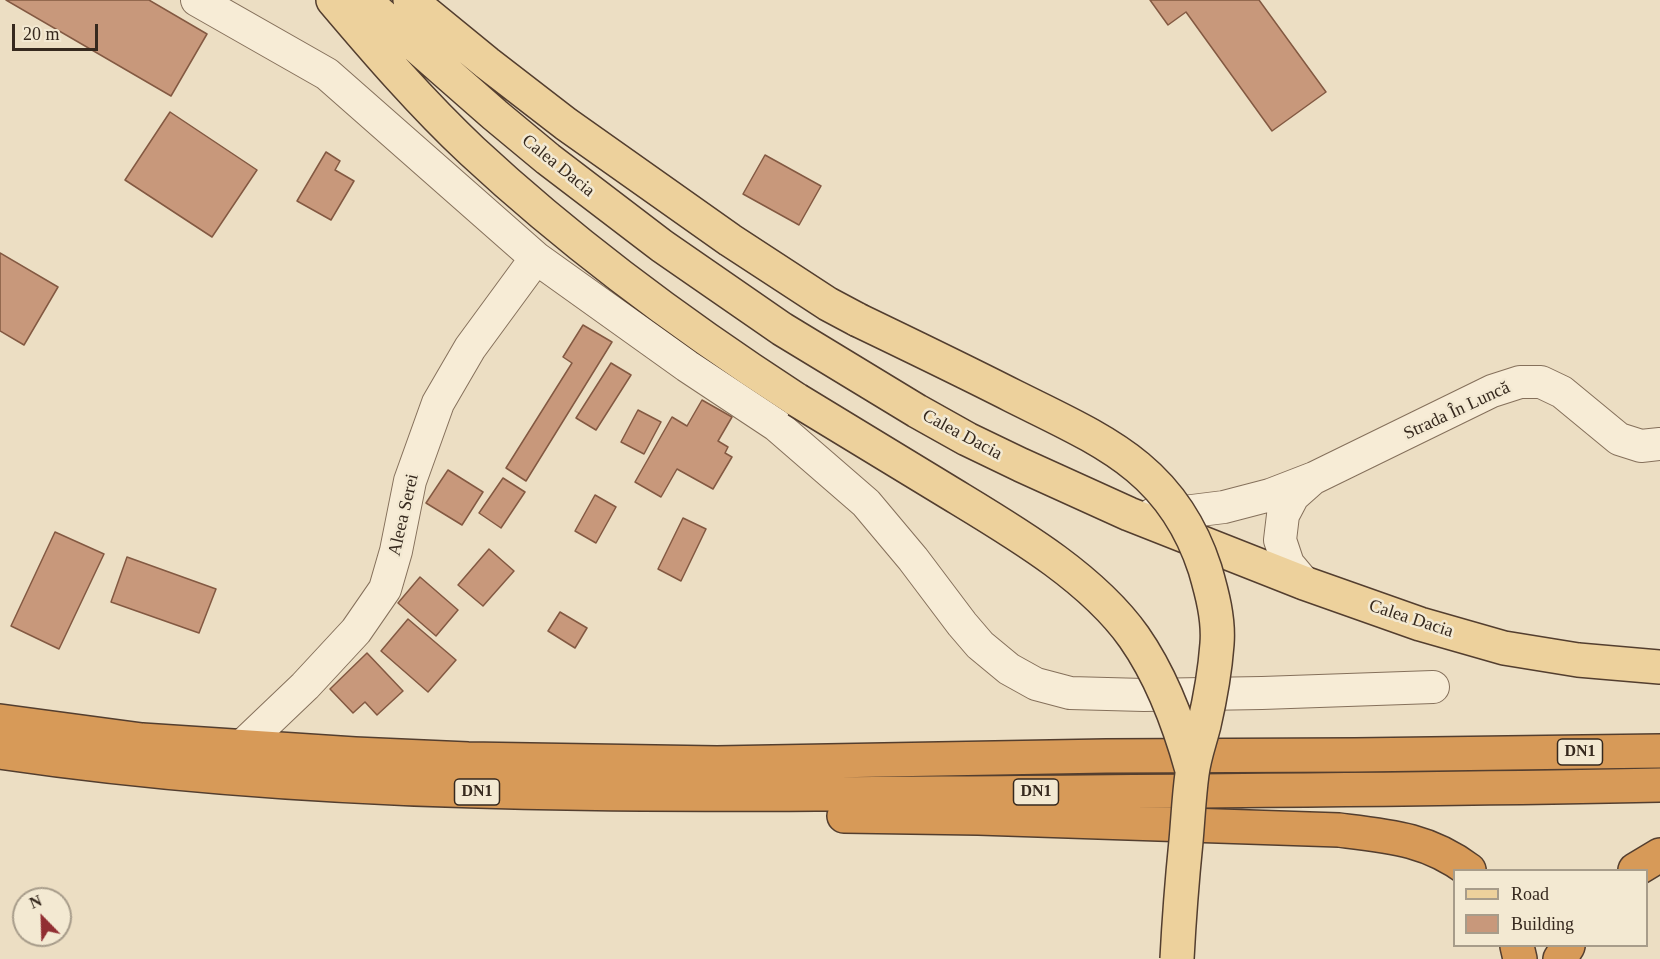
<!DOCTYPE html>
<meta charset="utf-8">
<style>
body{margin:0}
#map{position:relative;width:1660px;height:959px;overflow:hidden;background:#ecdec3;font-family:Georgia,serif}
canvas{display:block}
.legend{position:absolute;left:1453px;top:869px;width:195px;height:78px;box-sizing:border-box;background:#f3e9d2;border:2px solid #a79c8a;margin:0;padding:8px 10px;list-style:none;font-size:18px;color:#36291e}
.legend li{display:flex;align-items:center;gap:12px;height:30px}
.legend b{width:30px;border:2px solid #a79c8a}
.north{position:absolute;left:12px;top:887px;width:60px;height:60px;box-sizing:border-box;background:#f3e9d2;border:2px solid #a79c8a;border-radius:50%;rotate:337deg;font-size:16px;font-weight:700;line-height:24px;text-align:center;color:#36291e}
.north::after{content:'';display:block;margin:auto;width:21px;height:27px;background:#912e32;clip-path:polygon(50% 0,100% 100%,50% 72%,0 100%)}
.scale{position:absolute;left:12px;top:24px;width:86px;height:27px;box-sizing:border-box;border:3px solid #36291e;border-top:0;padding-left:8px;font-size:18px;line-height:21px;white-space:nowrap;color:#36291e;-webkit-text-stroke:4px #f3e9d2;paint-order:stroke}
</style>
<div id="map">
<canvas width="1660" height="959"></canvas>
<ul class="legend">
<li><b style="height:8px;background:#edd19c"></b>Road</li>
<li><b style="height:16px;background:#c8987b"></b>Building</li>
</ul>
<div class="north">N</div>
<div class="scale">20 m</div>
</div>
<script>
const c = document.querySelector('canvas').getContext('2d');
c.lineJoin = 'round';
function paint(path, color) { c.fillStyle = color; c.fill(path, 'evenodd'); }
function trace(path, color, width, dash) { c.strokeStyle = color; c.lineWidth = width; c.lineCap = dash ? 'butt' : 'round'; c.setLineDash(dash || []); c.stroke(path); }
function write(font, color, halo, rows, align = 'center') {
  c.font = font + ' Georgia,serif'; c.lineWidth = 5; c.setLineDash([]); c.textBaseline = 'middle'; c.strokeStyle = halo; c.fillStyle = color; for (const [text, x, y, turn = 0] of rows) {
    c.save(); c.translate(x, y); c.rotate((+turn || 0) * Math.PI / 180); c.textAlign = isNaN(turn) ? turn : align; if (halo) c.strokeText(text, 0, 0); c.fillText(text, 0, 0); c.restore();
  }
}
const building = new Path2D(`
 M6,0H149L207,34L171,96Z
 M1150,0H1259L1326,92L1272,131L1186,12L1168,25Z
 M170,112L257,170L212,237L125,180Z
 M326,152L340,161L335,170L354,181L331,220L297,201Z
 M765,155L821,186L799,225L743,194Z
 M0,253L58,287L24,345L0,331Z
 M583,325L612,342L526,481L506,468L572,363L563,357Z
 M611,363L631,375L596,430L576,418Z
 M702,400L732,417L718,441L728,447L725,453L732,457L713,489L677,469L661,497L635,482L672,417L687,426Z
 M638,410L661,422L644,454L621,442Z
 M448,470L483,492L462,525L426,503Z
 M503,478L525,492L501,528L479,513Z
 M595,495L616,507L596,543L575,531Z
 M683,518L706,529L681,581L658,569Z
 M55,532L104,554L59,649L11,626Z
 M489,549L514,571L483,606L458,585Z
 M127,557L216,589L199,633L111,602Z
 M420,577L458,610L436,636L398,603Z
 M560,612L587,628L575,648L548,631Z
 M408,619L456,660L428,692L381,651Z
 M367,653L403,691L377,715L365,702L353,713L330,689Z`);
const minor = new Path2D(`
 M197,0L327,74L536,258L687,366L776,425L866,503L913,559L962,624L980,645L1009,669L1036,684L1070,693L1144,695L1262,693L1433,687
 M1153,514L1176,513L1224,507L1270,495L1314,478L1492,391L1520,382H1541L1562,392L1619,439L1641,446L1660,444
 M1304,583L1288,564L1280,540L1283,515L1293,496L1311,480
 M240,748L305,686L356,631L385,589L396,551L410,481L438,403L470,348L536,258`);
const major = new Path2D(`
 M333,0C377,52 422,104 472,151C572,244 683,326 797,400
 M365,0L381,15L495,115L548,159L662,246L782,329L917,411L967,439L1021,465L1129,514L1304,583L1420,624L1504,648L1578,660L1660,667
 M410,0L487,63L566,124L730,240L828,304L858,320`);
const highway = new Path2D(`
 M0,721L142,740L355,754L468,759L717,763L1106,756L1355,755L1660,751
 M0,752C312,798 627,796 942,793C1181,791 1421,790 1660,785
 M844,816L978,818L1339,830C1389,836 1428,839 1469,870
 M1635,870L1660,855
 M1517,946L1520,959
 M1560,959L1568,946`);
const majorBridge = new Path2D(`
 M858,320C910,345 962,370 1013,396C1101,440 1172,467 1205,569C1212,593 1219,619 1217,644C1215,671 1210,699 1204,725C1200,741 1194,757 1192,774C1189,796 1188,819 1186,841C1182,881 1179,920 1177,959
 M797,400C846,430 895,460 945,490C1009,529 1090,575 1134,637C1162,677 1179,723 1192,770`);
const shields = [
 [1580,752,45],
 [477,792,45],
 [1036,792,45]
];
const shieldNames = [
 ["DN1",1580,752],
 ["DN1",477,792],
 ["DN1",1036,792]
];
const streetNames = [
 ["Calea Dacia",558,166,39],
 ["Strada În Luncă",1457,411,-25],
 ["Calea Dacia",962,435,28],
 ["Aleea Serei",404,515,-77],
 ["Calea Dacia",1411,619,18]
];
paint(building, '#c8987b');
trace(building, '#835942', 1.5);
trace(minor, '#85705b', 34);
trace(major, '#533e2f', 36);
trace(highway, '#533e2f', 36);
trace(minor, '#f7ecd6', 32);
trace(major, '#edd19c', 33);
trace(highway, '#d79a58', 33);
trace(majorBridge, '#533e2f', 36, []);
trace(majorBridge, '#edd19c', 33);
for (const [x, y, w] of shields) { const box = new Path2D(); box.roundRect(x - w / 2, y - 13, w, 26, 4.5); c.fillStyle = '#f3e9d2'; c.fill(box); trace(box, '#36291e', 1.5); }
write('bold 16px', '#36291e', null, shieldNames);
write('18px', '#36291e', '#f3e9d2', streetNames);
</script>
